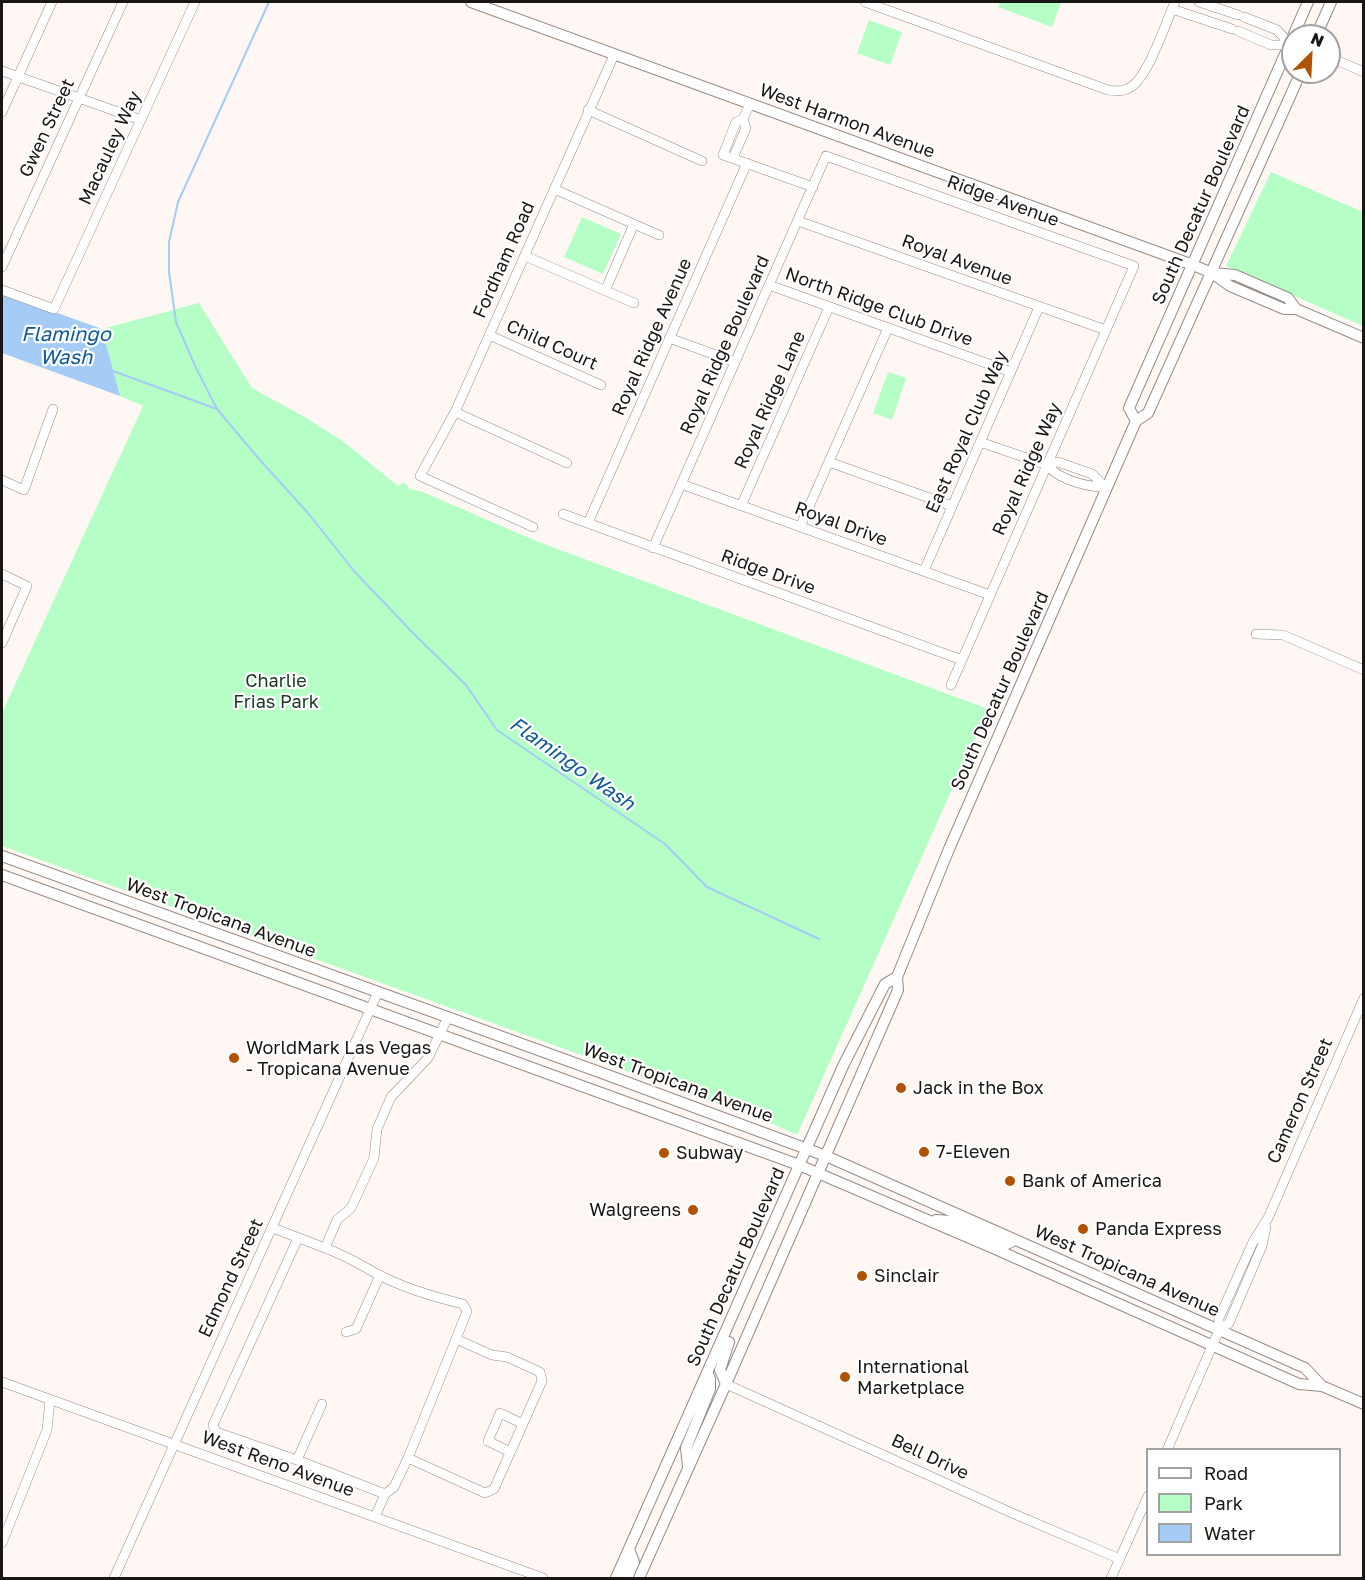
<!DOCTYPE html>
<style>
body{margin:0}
#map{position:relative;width:1365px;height:1580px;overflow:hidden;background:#fef7f3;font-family:"Golos Text",sans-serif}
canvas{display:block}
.frame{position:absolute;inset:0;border:3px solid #191613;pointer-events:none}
.legend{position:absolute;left:1146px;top:1448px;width:195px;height:108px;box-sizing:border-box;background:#fff;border:2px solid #a3a2a1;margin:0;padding:8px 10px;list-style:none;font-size:18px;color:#191613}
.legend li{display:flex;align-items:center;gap:12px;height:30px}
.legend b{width:30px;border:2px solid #a3a2a1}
.north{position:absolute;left:1281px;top:24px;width:60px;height:60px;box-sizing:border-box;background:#fff;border:2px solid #a3a2a1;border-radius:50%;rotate:24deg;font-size:16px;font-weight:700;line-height:24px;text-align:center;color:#191613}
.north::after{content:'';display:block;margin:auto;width:21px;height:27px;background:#b05200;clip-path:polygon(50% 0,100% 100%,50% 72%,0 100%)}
</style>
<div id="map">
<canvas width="1365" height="1580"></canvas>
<div class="frame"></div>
<ul class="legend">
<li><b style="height:8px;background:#fff"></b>Road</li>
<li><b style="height:16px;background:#b5fec5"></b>Park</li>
<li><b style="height:16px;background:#a4ccf7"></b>Water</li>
</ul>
<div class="north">N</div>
</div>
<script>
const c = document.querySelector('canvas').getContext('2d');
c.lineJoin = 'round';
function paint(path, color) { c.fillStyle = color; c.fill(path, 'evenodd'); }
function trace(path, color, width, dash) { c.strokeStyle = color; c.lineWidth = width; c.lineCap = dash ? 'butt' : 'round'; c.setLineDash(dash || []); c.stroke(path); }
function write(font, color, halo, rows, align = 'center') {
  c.font = font + ' "Golos Text",sans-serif'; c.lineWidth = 4.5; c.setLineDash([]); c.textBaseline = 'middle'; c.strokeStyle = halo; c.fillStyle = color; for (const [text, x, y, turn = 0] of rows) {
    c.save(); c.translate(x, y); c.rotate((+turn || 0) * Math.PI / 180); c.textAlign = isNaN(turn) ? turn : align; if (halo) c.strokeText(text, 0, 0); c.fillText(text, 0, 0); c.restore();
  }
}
const green = new Path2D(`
 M1000,2H1061L1052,27L998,7Z
 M869,20L902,32L890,65L857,53Z
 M1271,172L1363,212V326L1226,266Z
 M582,217L621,234L603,274L564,257Z
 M199,303L252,388L303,416L344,442L398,486L404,482L410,489L423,492L536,541L988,709L797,1135L775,1125L2,846V713L143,406L120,396L102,329Z
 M888,372L906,378L892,420L873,413Z`);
const water = new Path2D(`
 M2,293L102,329L120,396L2,353Z`);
const stream = new Path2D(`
 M113,371L217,409L259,459L308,513L354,571L413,633L466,685L497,730L665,844L707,887L819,939
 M217,409L196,368L176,322L169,272V242L178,202L269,2`);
const minor = new Path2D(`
 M865,2L1108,90C1117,91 1123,92 1131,87C1149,75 1166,22 1175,2
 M1199,2L1238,15
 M1172,9L1232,29
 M1244,17L1277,30L1289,43
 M1238,31L1271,45H1293
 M1329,57L1364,72
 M2,71L141,120
 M750,104L743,119L736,122L723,155L813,187
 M588,110L702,161
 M2,112L52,2
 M733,158L746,128L743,119
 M554,189L659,235
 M798,221L1106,330
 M525,256L634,303
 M2,267L123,2
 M769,285L1011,372
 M2,290L54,309L195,2
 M605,291L634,224
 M489,335L601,385
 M669,338L735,362
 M455,412L567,463
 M980,442L1047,465
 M829,462L952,506
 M1047,465L1058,462L1092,474L1106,488
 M1047,465C1060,481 1087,486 1106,488
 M2,480L24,490L53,409
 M681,484L990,595
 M741,506L829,307
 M563,514L962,660
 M588,523L747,163
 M533,527L420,476L455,412L614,55
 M800,527L888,328
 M653,548L826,156L1134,266L951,685
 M924,571L1039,307
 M2,574L27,586L2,643
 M1256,634L1283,635L1364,670
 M273,1228L325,1248L337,1220L351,1208L374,1158L377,1129L391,1097L428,1058L448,1017
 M325,1248C347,1256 359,1264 379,1275C406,1289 434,1297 463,1304L467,1311L456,1339L492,1355L507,1357L540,1372L542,1381L494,1489L485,1493L408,1458L456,1339
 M1219,1330L1229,1323L1262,1246L1266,1227
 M346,1332L356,1329L380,1275
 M2,1382L543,1578
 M726,1384L1012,1513L1120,1559
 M322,1404L297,1460L385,1494
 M1167,1450L1219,1330V1318L1253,1242L1268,1218L1364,998
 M510,1452L488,1441L500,1413L523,1424
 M297,1460L216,1432L213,1425L298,1238
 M375,1517L385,1494L394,1487L408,1458
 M2,1543L47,1430L50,1400
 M114,1578L378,992
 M1111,1578L1148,1496`);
const major = new Path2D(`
 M471,2L1193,265L1212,273L1230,286L1284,309H1296L1364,338
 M1316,36L1331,2
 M1213,273L1235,275L1288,298L1296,309
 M1136,421L1129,408L1308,2
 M2,856L602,1073L826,1156L1305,1368L1322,1386
 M2,875L799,1165L993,1248L1299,1384L1322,1386L1364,1404
 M936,1220L950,1221L1002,1243L1007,1244L1015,1240
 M726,1384L720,1370L729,1342
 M688,1467L686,1448L710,1389V1379L708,1374
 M616,1578L844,1064L885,984L897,977
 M627,1578L634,1562L629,1549
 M639,1578L726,1384L898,990L897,977L949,849L1136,421L1148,413L1301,72`);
const markers = [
 [234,1058,6,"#b05200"],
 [901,1088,6,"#b05200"],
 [924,1152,6,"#b05200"],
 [664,1153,6,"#b05200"],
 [1010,1181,6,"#b05200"],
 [693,1210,6,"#b05200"],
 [1083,1229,6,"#b05200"],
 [862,1276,6,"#b05200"],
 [845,1377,6,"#b05200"]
];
const streetNames = [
 ["West Harmon Avenue",847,121,20],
 ["Gwen Street",47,128,-65],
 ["Macauley Way",110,148,-65],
 ["Ridge Avenue",1003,201,20],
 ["South Decatur Boulevard",1201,205,-66],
 ["Fordham Road",504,260,-66],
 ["Royal Avenue",957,260,20],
 ["North Ridge Club Drive",879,307,20],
 ["Royal Ridge Avenue",652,337,-66],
 ["Child Court",552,345,24],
 ["Royal Ridge Boulevard",725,345,-66],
 ["Royal Ridge Lane",770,400,-66],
 ["East Royal Club Way",967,432,-66],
 ["Royal Ridge Way",1027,469,-66],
 ["Royal Drive",841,524,20],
 ["Ridge Drive",768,572,20],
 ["South Decatur Boulevard",1000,691,-66],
 ["West Tropicana Avenue",221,918,20],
 ["West Tropicana Avenue",678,1083,20],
 ["Cameron Street",1300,1101,-66],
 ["South Decatur Boulevard",736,1267,-66],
 ["West Tropicana Avenue",1127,1271,24],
 ["Edmond Street",231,1278,-65],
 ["Bell Drive",930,1457,25],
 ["West Reno Avenue",278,1464,20]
];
const parkNames = [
 ["Charlie",276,681],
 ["Frias Park",276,702]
];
const poiNames = [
 ["WorldMark Las Vegas",246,1048],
 ["- Tropicana Avenue",246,1069],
 ["Jack in the Box",913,1088],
 ["7-Eleven",936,1152],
 ["Subway",676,1153],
 ["Bank of America",1022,1181],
 ["Walgreens",681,1210,"right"],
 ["Panda Express",1095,1229],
 ["Sinclair",874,1276],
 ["International",857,1367],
 ["Marketplace",857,1388]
];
const waterNames = [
 ["Flamingo",66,335],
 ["Wash",66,358],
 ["Flamingo Wash",572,764,35]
];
paint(green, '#b5fec5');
paint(water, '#a4ccf7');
trace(stream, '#a4ccf7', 2);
trace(minor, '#978c85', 10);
trace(major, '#978c85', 12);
trace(minor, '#fff', 9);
trace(major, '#fff', 10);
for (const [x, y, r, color] of markers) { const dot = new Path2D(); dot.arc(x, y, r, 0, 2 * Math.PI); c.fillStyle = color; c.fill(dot); trace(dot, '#fff', 2); }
write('18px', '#191613', '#fff', streetNames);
write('18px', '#163a20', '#fff', parkNames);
write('18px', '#191613', '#fff', poiNames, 'left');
write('italic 20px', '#0d5897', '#fff', waterNames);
</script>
